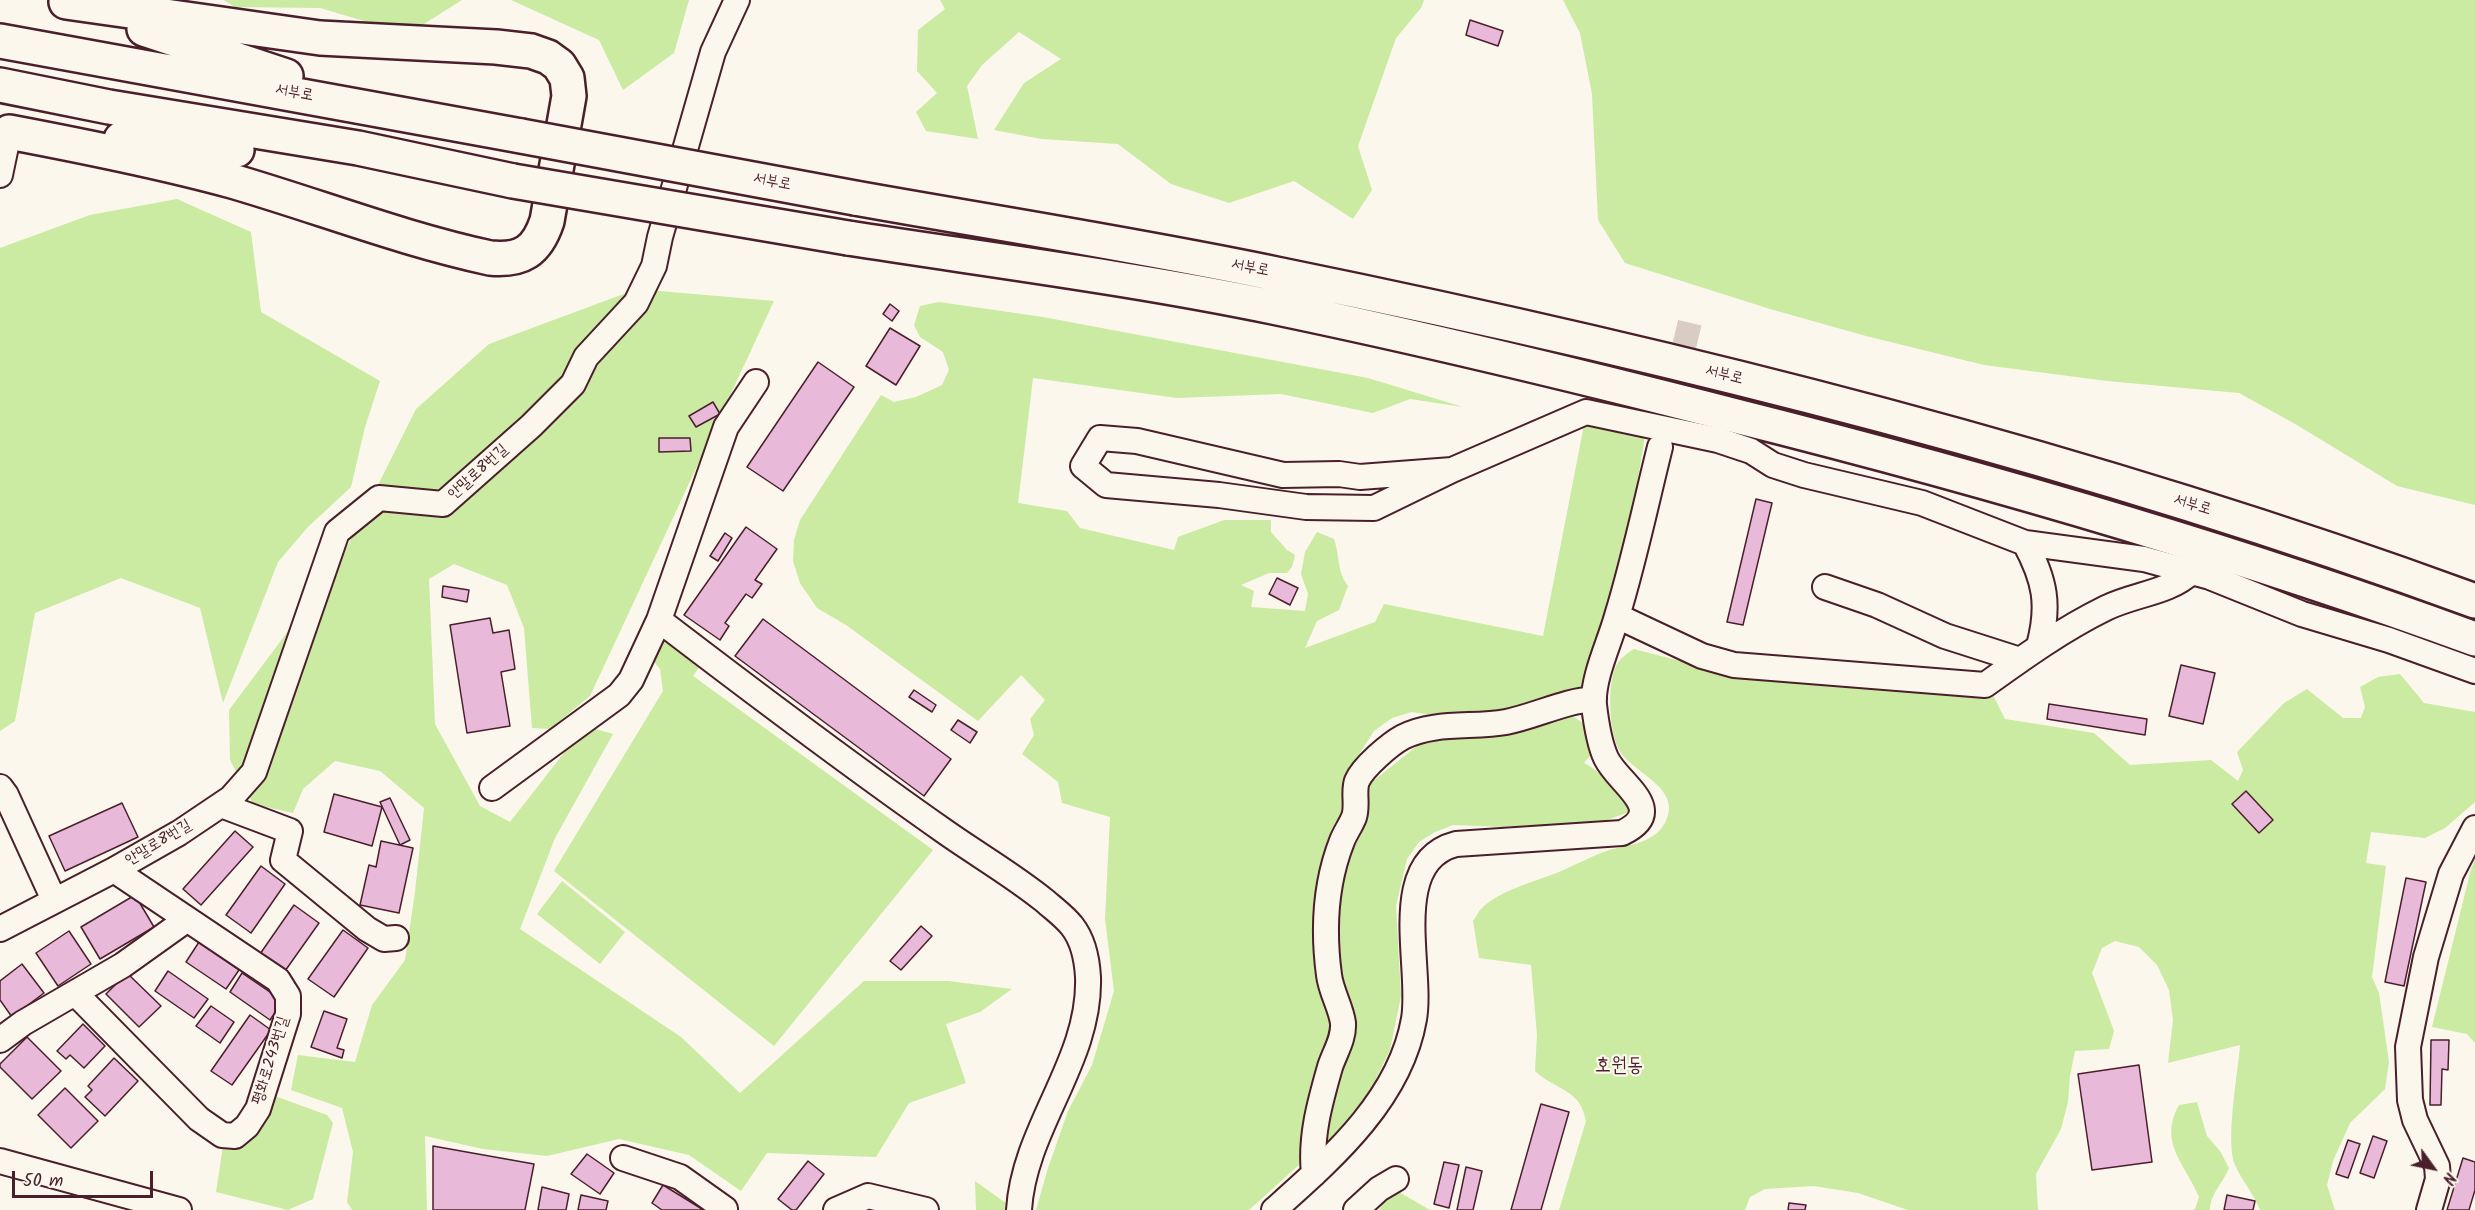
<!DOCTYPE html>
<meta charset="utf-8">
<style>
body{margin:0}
#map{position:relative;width:2475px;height:1210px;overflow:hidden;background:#fbf7ec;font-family:Kalam,sans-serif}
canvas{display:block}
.north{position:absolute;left:2403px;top:1138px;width:60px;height:60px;-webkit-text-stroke:4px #fbf7ec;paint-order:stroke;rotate:123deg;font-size:16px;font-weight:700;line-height:24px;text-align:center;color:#4a1f2b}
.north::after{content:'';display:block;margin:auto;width:21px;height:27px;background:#4a1f2b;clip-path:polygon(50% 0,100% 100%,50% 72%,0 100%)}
.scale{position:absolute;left:12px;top:1171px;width:141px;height:27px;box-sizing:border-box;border:3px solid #4a1f2b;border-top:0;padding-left:8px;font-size:18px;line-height:21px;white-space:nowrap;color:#4a1f2b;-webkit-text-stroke:4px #fbf7ec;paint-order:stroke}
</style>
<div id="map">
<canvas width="2475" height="1210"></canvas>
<div class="north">N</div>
<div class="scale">50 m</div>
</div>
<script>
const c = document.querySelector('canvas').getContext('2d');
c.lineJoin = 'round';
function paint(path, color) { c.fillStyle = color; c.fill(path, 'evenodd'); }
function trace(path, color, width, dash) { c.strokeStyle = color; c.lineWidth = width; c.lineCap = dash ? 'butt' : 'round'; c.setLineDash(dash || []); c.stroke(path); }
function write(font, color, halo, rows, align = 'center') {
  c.font = font + ' Kalam,"Poor Story",sans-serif'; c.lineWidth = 4.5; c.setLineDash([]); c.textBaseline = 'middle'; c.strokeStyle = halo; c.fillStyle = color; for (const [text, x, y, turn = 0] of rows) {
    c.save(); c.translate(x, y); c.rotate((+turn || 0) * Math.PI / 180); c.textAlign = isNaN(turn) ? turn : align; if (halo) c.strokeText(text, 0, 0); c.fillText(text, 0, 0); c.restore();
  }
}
const green = new Path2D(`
 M224,0H462L408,34L320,8L235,7Z
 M511,0H689L674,53L623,90L599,40Z
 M940,0H1424L1421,8L1396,38L1358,146L1372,190L1353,219L1294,181L1229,203L1171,184L1118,144L1042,139L994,130L1024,83L1061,59L1019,32L982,65L967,86L978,139L926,131L916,112L937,93L917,71L918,30L945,9Z
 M1563,0H2475V505L2397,486L2297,425L2239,393L2107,381L1984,365L1866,336L1770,309L1625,263L1598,220L1592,94L1580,33Z
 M177,199L251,232L261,312L380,381L365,427L351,487L308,527L278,562L223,703L200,608L121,578L35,613L15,721L0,731V248L90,215Z
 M637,289L774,301L590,696L550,729L532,728L524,628L507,585L454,564L429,579L435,724L480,806L510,822L585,726L613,734L555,838L520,929L681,1037L740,1093L864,981H948L1012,989L980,1012L946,1024L966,1083L909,1103L876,1157L767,1153L741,1191L689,1155L619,1139L547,1156L483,1149L425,1136L427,1210H352L347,1202L353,1152L342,1108L291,1090L298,1055L355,1062L372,1005L405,960L415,892L424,808L380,771L335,761L303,789L293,813L253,804L230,760L229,710L339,563L416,409L489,344Z
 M939,302L1043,317L1368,378L1463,407L1410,399L1373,413L1281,394L1177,398L1033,378L1018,503L1067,511L1080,528L1174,550L1178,537L1224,520H1271V532L1287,550L1295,555L1292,567L1287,573H1269L1241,585L1254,591L1251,607L1305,611L1308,594L1301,574L1305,552L1317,532L1334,539C1340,557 1337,572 1348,586L1339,610L1317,621L1305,648L1375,622L1384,604L1543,636L1584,425L1645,436C1632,521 1611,604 1587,686L1502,711L1431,715L1412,712L1392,718L1374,731L1349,770L1352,796L1322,880L1313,941L1322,964L1335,1021L1309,1090L1300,1164L1249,1210H1036L1048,1168L1068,1111L1092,1065L1114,991L1105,919L1110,817L1062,803L1058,782L1022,754L1034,735L1030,719L1045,700L1021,675L978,721L846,625L817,608L800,583L793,561L794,540L800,520L881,395L894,402L916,397L942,385L949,370L943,352L920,337L914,325L920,306Z
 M658,636L700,666L693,676L933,850L774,1046L554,871L663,691L660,669L647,653Z
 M1634,649L1711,669L1991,691L2005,719L2094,733L2130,765L2211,760L2238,781L2243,770L2237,752L2284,703L2307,689L2343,718H2361L2365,707L2360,687L2378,677L2400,674L2424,703L2475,712V802L2445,828L2425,838L2371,832L2366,863L2386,866L2372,977L2379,993L2389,1062L2385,1089L2350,1123L2333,1161L2327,1185L2335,1210H2260C2254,1194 2242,1181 2235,1165C2225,1142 2238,1073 2240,1045L2168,1063L2173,1020L2169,990L2157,965L2139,947L2115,941L2102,948L2092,973L2114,1031L2109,1049L2075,1051L2070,1076L2068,1102L2061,1129L2036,1174L2038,1210H1908L1858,1193L1814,1186L1765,1189L1750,1197L1745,1210H1559L1586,1121C1580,1088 1556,1091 1535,1071L1537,1035L1531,965L1479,958L1473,921C1476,917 1478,912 1481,909C1500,890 1534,882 1559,872C1575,865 1592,856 1609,850C1629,845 1654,843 1665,823C1683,789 1637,775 1621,753C1609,736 1607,688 1615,668C1619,659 1626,654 1634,649Z
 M1567,714C1588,723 1589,729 1595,750L1584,763C1600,770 1622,795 1629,812L1599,823L1503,827L1453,825L1435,832L1419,842L1407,859L1396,906L1401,996L1390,1050L1373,1085L1353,1116L1323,1147L1352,1018L1337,945L1336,904L1367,786L1428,737Z
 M2475,860V1043L2467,1034L2432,1027L2471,869Z
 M562,881L625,932L600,964L537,914Z
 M272,1095L327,1115L333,1123L313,1199L288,1210L216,1192L223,1146H242C264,1126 264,1123 272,1095Z
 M2197,1102L2207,1136L2220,1151L2229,1168C2223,1183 2210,1194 2210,1210H2192L2195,1209L2199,1197C2185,1163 2158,1143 2179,1105Z
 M975,1181L1010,1206L1008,1210H976Z
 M1392,1188L1430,1210H1379Z`);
const building = new Path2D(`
 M1470,20L1503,31L1498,46L1466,35Z
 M890,304L899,311L892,321L883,314Z
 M890,328L920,346L896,385L866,366Z
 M818,362L854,387L783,491L747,467Z
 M713,402L720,414L696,427L689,416Z
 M659,438H690L691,451L659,452Z
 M1756,499L1772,503L1743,625L1727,622Z
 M746,527L777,549L755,580L762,584L752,598L746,594L725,623L729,626L720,640L684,615Z
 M725,533L732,538L718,561L710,556Z
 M1277,578L1298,588L1290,605L1269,594Z
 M443,586L469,590L467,602L442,597Z
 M490,618L493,633L509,630L515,669L501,672L510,726L467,733L450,625Z
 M763,619L951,759L924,796L735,656Z
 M2181,665L2215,673L2203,724L2169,716Z
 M914,690L936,705L932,712L909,697Z
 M2049,704L2147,719L2145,735L2047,719Z
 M958,720L977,732L970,743L951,730Z
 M2246,791L2273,820L2259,833L2232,804Z
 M334,794L382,807L372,846L324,832Z
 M390,798L410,840L400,845L380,802Z
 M122,803L138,837L65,871L49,836Z
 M235,831L253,847L201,905L183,889Z
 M381,841L413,848L399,913L360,905L369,865L376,867Z
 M261,866L285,884L251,933L226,915Z
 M2406,878L2426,882L2404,986L2385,982Z
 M135,895L154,927L100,959L81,927Z
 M294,905L319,923L285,971L260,954Z
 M921,926L932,936L901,970L890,961Z
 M343,930L368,948L334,997L308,979Z
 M69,931L91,964L58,986L36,953Z
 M199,942L239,970L226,989L186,962Z
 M22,964L44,993L12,1017L0,1000V981Z
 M168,971L208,999L194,1018L155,991Z
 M127,973L161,1006L139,1027L106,994Z
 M242,973L283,1001L270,1020L230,992Z
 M211,1006L234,1022L220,1043L196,1026Z
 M324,1011L347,1019L337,1048L344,1050L342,1058L311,1047Z
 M250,1015L271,1030L232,1085L211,1071Z
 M83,1024L105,1046L84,1068L70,1055L66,1059L57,1051Z
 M27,1037L61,1071L32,1099L0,1067V1064Z
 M2431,1040H2449L2448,1070L2442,1069L2441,1105H2430Z
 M114,1058L138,1081L105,1116L85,1097L92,1090L88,1086Z
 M2139,1065L2152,1162L2092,1170L2078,1074Z
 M65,1088L98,1121L71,1148L38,1115Z
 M1541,1104L1569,1112L1541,1210H1511Z
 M2373,1136L2387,1141L2374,1178L2360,1173Z
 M2348,1140L2360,1144L2348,1178L2336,1174Z
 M433,1146L534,1164L525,1210H433Z
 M587,1154L614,1173L600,1194L571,1174Z
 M2463,1158L2475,1162V1190L2469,1210H2447Z
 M808,1161L824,1174L796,1210H792L778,1199Z
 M1444,1162L1459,1165L1449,1208L1434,1204Z
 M1466,1167L1482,1171L1473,1210H1457Z
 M663,1185L702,1209L701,1210H662L652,1203Z
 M542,1187L569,1194L566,1210H538Z
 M581,1195L608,1201L606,1210H578Z
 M2227,1195L2255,1201L2253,1210H2224Z
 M1789,1203L1806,1205L1805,1210H1788Z`);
const minorTunnel = new Path2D(`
 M1667,416L1692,314`);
const minor = new Path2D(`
 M0,175L9,132
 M1452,470L1374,508L1306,507L1219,495L1106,485L1083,466L1100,438L1137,441L1283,475L1339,474L1360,477L1452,470L1586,412L1718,440L1751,451L1773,465L1804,475L1922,503L2025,543L2144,559L2210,577L2302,614L2389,640L2475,671
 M2025,543C2045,580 2050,605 2039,646
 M1825,587L1877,605L1945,636L2020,660
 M1617,616L1702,656L1734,665L1985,685C2024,657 2063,629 2106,608C2134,594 2169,593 2191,572
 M659,620C753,692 847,763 944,831C978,855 1013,875 1045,901C1054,909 1064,916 1072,926C1083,940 1087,959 1088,977C1091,1061 1024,1127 1019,1210
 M0,787L6,795L54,900
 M492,788L619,695L631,680L659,620L726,427L756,382
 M221,805L290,831L283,860L367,929L384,939L396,938
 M114,870L179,833L231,798L254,772L337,532L379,498L443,504L531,426L573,384L586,357L636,303L654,266L660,237L713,52L737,0
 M0,929L114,870L278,980L288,996V1014L258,1109L247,1126L235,1136L222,1135L199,1119L75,993
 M0,1040L23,1023L123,965L186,920
 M623,1158L680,1177L725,1209
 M0,1161L179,1210
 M1314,1174C1310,1137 1320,1102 1330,1067C1335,1052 1344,1039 1343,1023C1341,1007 1331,992 1329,975C1323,930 1325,884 1342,841C1345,833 1351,825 1354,817C1358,806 1353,791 1357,781C1363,767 1390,744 1403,737C1434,721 1473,728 1506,722C1536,716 1564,701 1594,699
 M836,1210L868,1196L926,1210
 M1274,1210C1331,1159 1400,1100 1414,1019C1423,968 1387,862 1456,844L1622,833C1670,810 1618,784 1606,758C1599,743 1596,722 1594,705C1592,678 1610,642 1617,616C1634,561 1646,503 1660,447
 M1356,1210L1379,1189L1396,1179
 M2429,1210L2438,1179L2437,1166L2415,1120L2410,1100L2408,1047L2426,957L2451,874L2475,828`);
const highway = new Path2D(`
 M144,29L286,76
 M0,41L521,136
 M0,85L109,107L358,148L513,181
 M9,132C83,146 159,161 232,181C318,206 402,239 490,258C522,261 537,251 547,221L569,96L567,78L559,65L548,57L531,51L496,47L320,38L66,2
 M121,139L204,145L237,150
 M855,198C995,223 1137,245 1276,274C1679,356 2089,459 2475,601
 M848,238C990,260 1132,278 1273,307C1427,339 1580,376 1732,415C1983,478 2232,550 2475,639`);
const highwayBridge = new Path2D(`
 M521,136L855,198
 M513,181L848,238`);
const streetNames = [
 ["서부로",294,94,10],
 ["서부로",772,183,11],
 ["서부로",1250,269,11],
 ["서부로",1724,376,14],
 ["안말로8번길",479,473,-42],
 ["서부로",2192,506,17],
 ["안말로8번길",159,844,-31],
 ["평화로243번길",272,1061,-73]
];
const quarterNames = [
 ["호원동",1619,1068]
];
paint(green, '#cbeaa2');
paint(building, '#e9b9da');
trace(building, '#4a1f2b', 1.5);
trace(minorTunnel, '#d8ccc5', 24, [24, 12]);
trace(minor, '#4a1f2b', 28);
trace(highway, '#4a1f2b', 38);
trace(minor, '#fbf7ec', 24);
trace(highway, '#fbf7ec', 33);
trace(highwayBridge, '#4a1f2b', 38, []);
trace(highwayBridge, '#fbf7ec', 33);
write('16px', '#4a1f2b', '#fbf7ec', streetNames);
write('20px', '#4a1f2b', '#fbf7ec', quarterNames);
</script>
